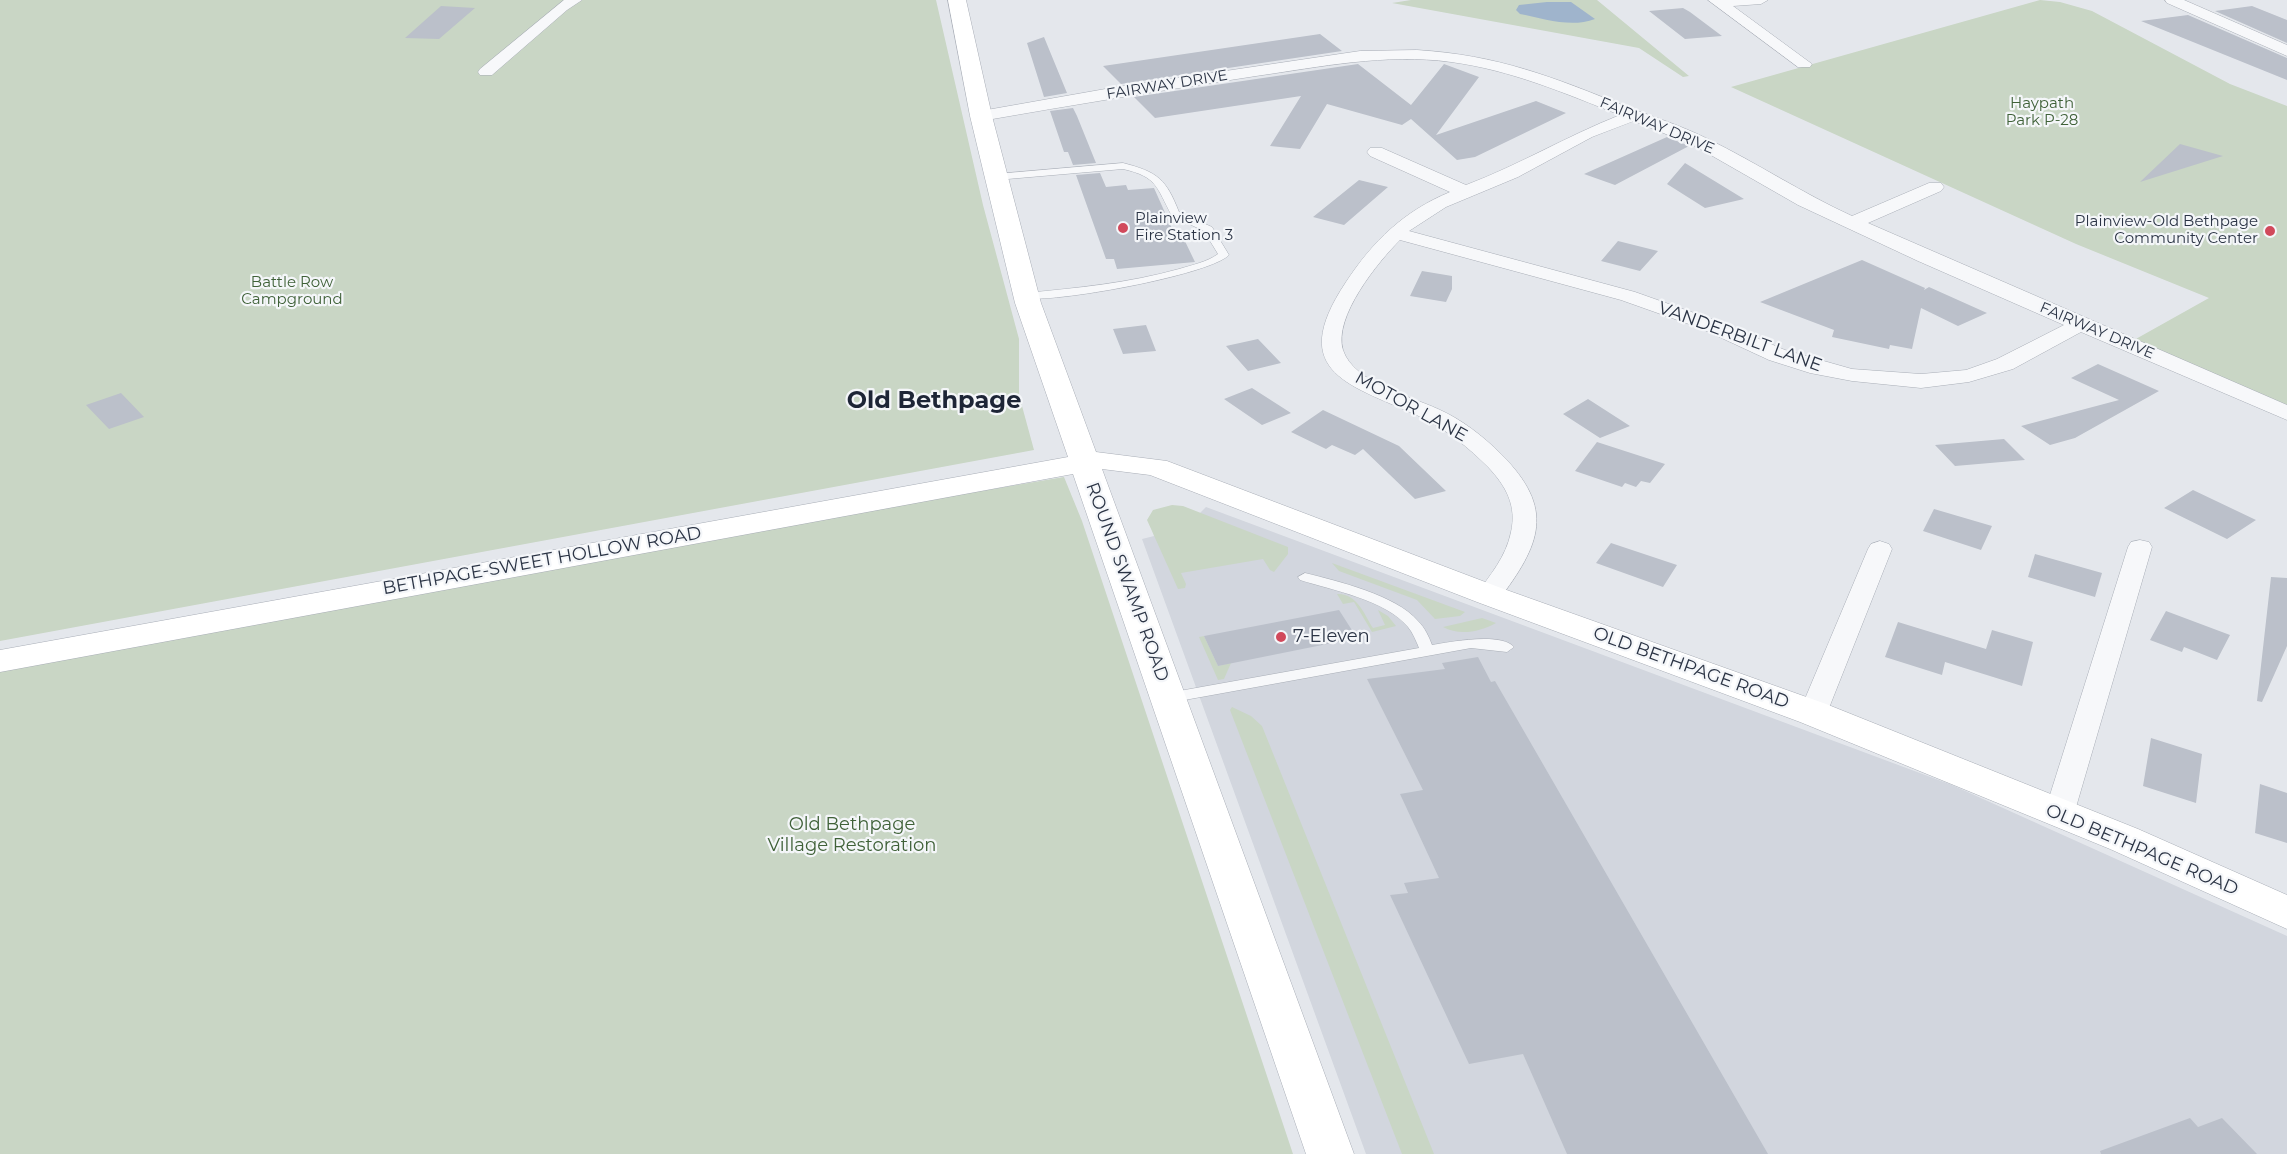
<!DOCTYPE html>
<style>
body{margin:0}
canvas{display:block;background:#e4e7ec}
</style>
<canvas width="2287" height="1154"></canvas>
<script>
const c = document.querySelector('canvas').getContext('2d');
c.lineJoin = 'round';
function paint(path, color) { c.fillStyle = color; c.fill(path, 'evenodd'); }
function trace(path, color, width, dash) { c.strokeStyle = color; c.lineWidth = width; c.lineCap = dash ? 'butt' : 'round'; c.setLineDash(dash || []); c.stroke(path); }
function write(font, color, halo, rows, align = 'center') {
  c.font = font + ' Montserrat,sans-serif'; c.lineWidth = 4.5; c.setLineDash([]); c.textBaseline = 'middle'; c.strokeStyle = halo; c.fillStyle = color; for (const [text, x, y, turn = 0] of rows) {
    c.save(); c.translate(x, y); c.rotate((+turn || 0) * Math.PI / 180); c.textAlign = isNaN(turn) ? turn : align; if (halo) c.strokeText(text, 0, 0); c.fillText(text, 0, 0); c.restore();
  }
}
const built = new Path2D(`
 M1206,507L1952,785L2287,936V1154H1366L1142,539L1154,536L1153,531L1198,515Z`);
const green = new Path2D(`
 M0,0H936L983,205L1019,339V395L1034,450L0,641Z
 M1411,0H1597L1689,76L1683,77L1639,48L1392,3Z
 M2040,0L2060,2L2092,11L2230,84L2287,106V407L2134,340L2209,298L2076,244L1731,87Z
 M1064,477L1082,521L1293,1154H0V656Z
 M1172,505L1183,506L1288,547V554L1274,572L1270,570L1263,559L1181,573L1186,584L1185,588L1178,589L1147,520L1153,510Z
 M1332,563L1465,612L1460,616L1435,619L1417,600L1339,571Z
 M1337,594C1357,593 1364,614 1373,628L1385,625L1378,610L1388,616L1396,626L1372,632L1354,602L1343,604Z
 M1482,618L1496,623C1480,632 1459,636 1443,627Z
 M1204,636L1218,666L1231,663L1224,679L1218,680L1199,637Z
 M1232,707L1251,716L1262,726L1434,1154H1402L1230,710Z`);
const water = new Path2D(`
 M1547,2H1571L1595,19C1571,28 1545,19 1520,14L1516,10L1519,5Z`);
const building = new Path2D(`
 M441,6L475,8L439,39L405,38Z
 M2252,6L2287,20V43L2215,11Z
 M1683,8L1690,12L1722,36L1685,39L1649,11Z
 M2188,15L2287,58V80L2141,21Z
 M1320,34L1342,51L1121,84L1103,66Z
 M1044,37L1067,93L1044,97L1027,43Z
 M1358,64L1411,105L1444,64L1479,77L1436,135L1536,101L1566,113L1475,157L1457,160L1411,119L1402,125L1327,104L1300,149L1270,146L1301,96L1155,118L1134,97Z
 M1073,108L1077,116L1096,163L1073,165L1068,152H1064L1050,111Z
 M1667,137L1689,146L1615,185L1584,174Z
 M2180,144L2223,156L2140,182Z
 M1685,163L1744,199L1705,208L1667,184Z
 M1100,173L1106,187L1126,185L1128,190L1154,188L1175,235H1182L1195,262L1117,269L1114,259H1106L1076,175Z
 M1359,180L1388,187L1344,225L1313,217Z
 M1618,241L1658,251L1640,271L1601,261Z
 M1862,260L1925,288L1924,290L1929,287L1987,313L1958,326L1921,308L1912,349L1890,345L1889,349L1832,337L1834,330L1760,302Z
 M1422,271L1452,276V289L1446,302L1410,296Z
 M1146,325L1156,351L1123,354L1113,329Z
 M1258,339L1281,363L1248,371L1226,346Z
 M2098,364L2159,391L2075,438L2050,445L2021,426L2119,400L2071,378Z
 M1252,388L1291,413L1262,425L1224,399Z
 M121,393L144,417L109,429L86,405Z
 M1588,399L1630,426L1600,438L1563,414Z
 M1323,410L1399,446L1446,491L1415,499L1363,449L1355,455L1332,445L1326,449L1291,432Z
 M2004,439L2025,460L1955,466L1935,445Z
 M1597,442L1665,464L1650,483L1641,481L1636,487L1625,483L1622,487L1575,471Z
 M2193,490L2256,520L2227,539L2164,508Z
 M1934,509L1992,526L1981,550L1923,531Z
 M1611,543L1677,565L1663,587L1596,563Z
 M2035,554L2102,573L2095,597L2028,577Z
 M2271,577L2287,578V646L2262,702L2257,701Z
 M1339,610L1357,638L1218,666L1204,636Z
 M2166,611L2230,635L2217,660L2184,647L2182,652L2150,640Z
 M1898,622L1986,649L1992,630L2033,642L2022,686L1945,662L1942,675L1885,657Z
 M1478,657L1491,682L1495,681L1768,1154H1567L1523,1054L1469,1064L1390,895L1408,893L1404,883L1439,878L1400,794L1423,790L1367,679L1445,669L1442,663Z
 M2151,738L2202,754L2196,803L2143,786Z
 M2260,784L2287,793V843L2255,833Z
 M2190,1118L2198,1127L2222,1118L2257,1154H2101L2100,1151Z`);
const service = new Path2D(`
 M1123,163C1158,172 1166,179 1179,212L1212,227L1229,255C1210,275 1051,304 1022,298V294L1026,293C1077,288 1129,283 1179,269C1192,265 1207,262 1218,254L1204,231L1172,216C1156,187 1158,177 1123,169L996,180L991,177L996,174Z
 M1305,573C1337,581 1396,595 1418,621C1425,628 1429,637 1432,645C1450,642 1501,632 1514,647L1507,652L1471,648L1168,703L1163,702L1161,698L1163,694L1168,693L1419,648C1416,641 1413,633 1408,627C1386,600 1332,590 1300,580L1298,577Z`);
const minor = new Path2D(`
 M564,0H582L567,10L492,75H480L478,72L480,69Z
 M1708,0H1768L1761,4L1733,6L1812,64L1810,67H1798Z
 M2165,0H2184L2287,45V56L2167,3Z
 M1417,50C1498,55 1553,77 1627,107C1654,117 1682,126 1708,139C1757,163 1802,193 1852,216L1929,183H1941L1944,187L1941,191L1868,223L2287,405V420L2081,332L2013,369L1969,382L1921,388L1852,381L1810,373L1769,360L1700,328L1621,300L1400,240C1378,262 1333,317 1343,350C1354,383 1410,396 1438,409C1461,419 1483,436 1501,454C1556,509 1541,544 1498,601L1489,603L1480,601L1476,595C1490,575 1506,557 1511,532C1517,506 1506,486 1488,467C1469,448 1447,430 1423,418C1353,385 1284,375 1346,282C1373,241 1404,211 1450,192L1370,156L1367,152L1370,148H1382L1466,185C1519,165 1567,136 1620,115C1564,93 1511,70 1451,62C1386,53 1320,67 1256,76C1164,90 1072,105 981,121L973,116L981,111L1111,88L1360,51ZM1634,121L1695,146L1798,205L1918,261L2064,325L1997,359L1966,370L1921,374L1852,369L1785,350L1714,320L1635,292L1409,231L1446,207L1518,177L1592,137Z
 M2140,540L2149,542L2152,547L2074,814L2070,822L2059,825L2048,822L2044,814L2128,547L2131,542Z
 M1880,541L1889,544L1892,549L1827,713L1823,720L1813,723L1803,720L1799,713L1868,549L1871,544Z`);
const secondary = new Path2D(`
 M948,0H966L992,116L1041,303L1096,452L1167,461L1501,588L1826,704L2138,829L2287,895V929L2110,849L1800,722L1477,602L1150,475L1102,469L1354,1154H1306L1073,474L0,672V650L1068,457L1015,303L970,116Z`);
const markers = [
 [1123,228,6,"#d1495b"],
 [2270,231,6,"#d1495b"],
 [1281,637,6,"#d1495b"]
];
const farStreetnames = [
 ["FAIRWAY DRIVE",1167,85,-9],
 ["FAIRWAY DRIVE",1657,126,23],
 ["FAIRWAY DRIVE",2097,331,23]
];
const farParknames = [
 ["Haypath",2042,104],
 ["Park P-28",2042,121],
 ["Battle Row",292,283],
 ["Campground",292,300]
];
const farPoinames = [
 ["Plainview",1135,219],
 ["Fire Station 3",1135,236],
 ["Plainview-Old Bethpage",2258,222,"right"],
 ["Community Center",2258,239,"right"]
];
const streetNames = [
 ["VANDERBILT LANE",1740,337,20],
 ["MOTOR LANE",1411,407,29],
 ["BETHPAGE-SWEET HOLLOW ROAD",542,561,-10],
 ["ROUND SWAMP ROAD",1127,582,70],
 ["OLD BETHPAGE ROAD",1691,668,20],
 ["OLD BETHPAGE ROAD",2142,850,23]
];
const poiNames = [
 ["7-Eleven",1293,637]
];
const parkNames = [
 ["Old Bethpage",852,825],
 ["Village Restoration",852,846]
];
const districtNames = [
 ["Old Bethpage",934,401]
];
paint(built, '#d2d6de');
paint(green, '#c9d6c5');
paint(water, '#9fb4cc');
paint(building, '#bbc0ca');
trace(service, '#a9aeb7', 1);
trace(minor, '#a9aeb7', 1);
trace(secondary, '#a9aeb7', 1);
paint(service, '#f7f8fa');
paint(minor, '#f7f8fa');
paint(secondary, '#fff');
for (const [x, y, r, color] of markers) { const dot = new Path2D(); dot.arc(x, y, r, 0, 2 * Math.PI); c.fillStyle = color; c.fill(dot); trace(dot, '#f4f6f9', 2); }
write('15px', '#2b3445', '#f4f6f9', farStreetnames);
write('15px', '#3f6138', '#f4f6f9', farParknames);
write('15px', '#2b3445', '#f4f6f9', farPoinames, 'left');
write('18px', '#2b3445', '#f4f6f9', streetNames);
write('18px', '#2b3445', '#f4f6f9', poiNames, 'left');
write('18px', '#3f6138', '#f4f6f9', parkNames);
write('bold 24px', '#1d2536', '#f4f6f9', districtNames);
</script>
